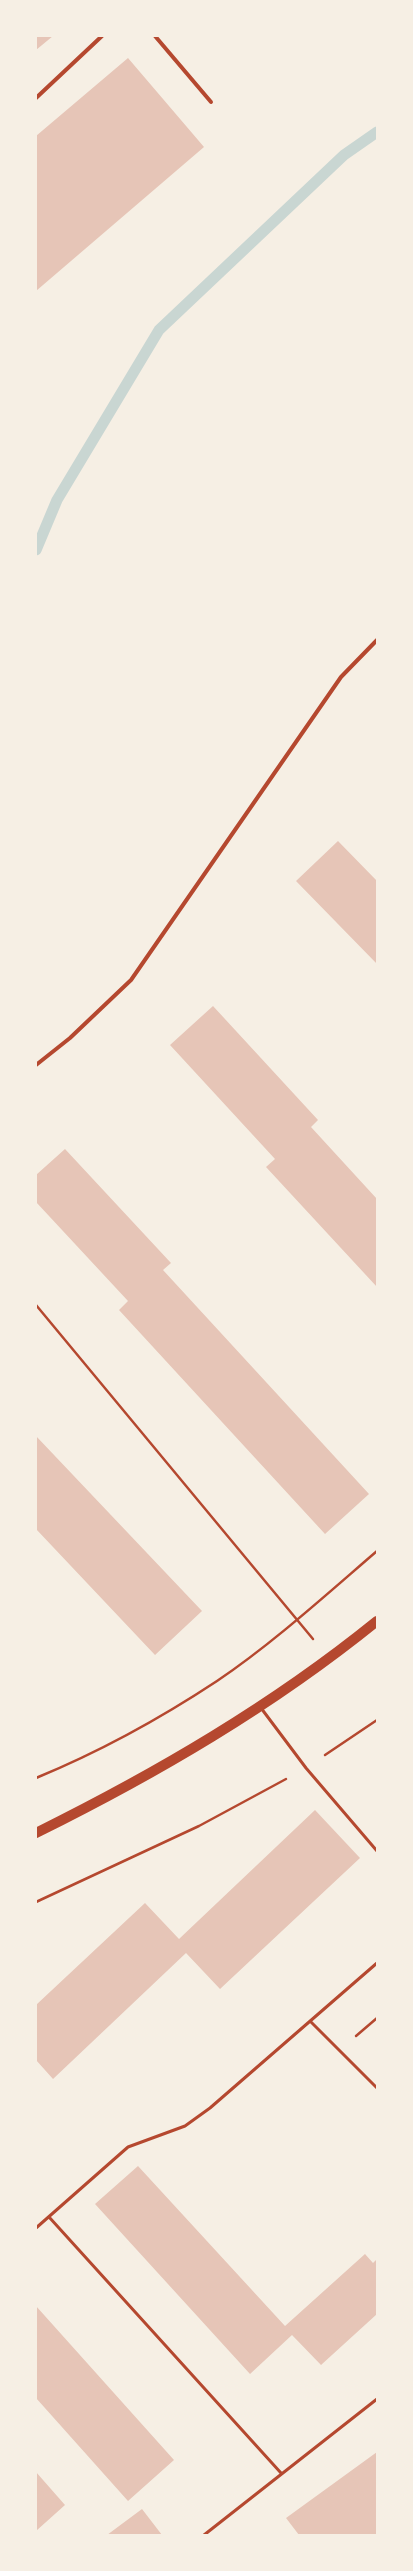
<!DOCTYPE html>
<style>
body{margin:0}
#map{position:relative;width:413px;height:2571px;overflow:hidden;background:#f6efe4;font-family:Commissioner,sans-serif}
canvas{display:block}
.frame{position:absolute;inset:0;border:37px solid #f6efe4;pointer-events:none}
</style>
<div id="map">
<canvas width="413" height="2571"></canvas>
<div class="frame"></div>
</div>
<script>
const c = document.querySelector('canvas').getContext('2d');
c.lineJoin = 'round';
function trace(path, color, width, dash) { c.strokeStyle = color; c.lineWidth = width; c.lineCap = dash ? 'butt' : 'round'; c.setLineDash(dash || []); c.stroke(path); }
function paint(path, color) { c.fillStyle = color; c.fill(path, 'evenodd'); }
const stream = new Path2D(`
 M36,550L57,500L159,330L344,155L377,132`);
const building = new Path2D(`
 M36,36H53L36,50Z
 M128,58L204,147L36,291V136Z
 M338,841L377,881V964L296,881Z
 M213,1006L318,1120L311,1127L377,1199V1287L266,1167L275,1159L170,1045Z
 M65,1149L171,1263L163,1270L369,1494L325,1534L119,1310L128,1301L36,1202V1175Z
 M36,1436L202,1611L155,1655L36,1529Z
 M315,1810L360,1858L220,1989L186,1953L53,2079L36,2060V2005L145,1903L179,1939Z
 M138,2166L285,2326L365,2254L373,2263L377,2259V2314L321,2365L292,2335L250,2374L95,2204Z
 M36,2306L174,2460L128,2501L36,2398Z
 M377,2452V2535H299L286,2518Z
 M36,2472L65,2505L36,2531Z
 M142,2509L162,2535H107Z`);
const path = new Path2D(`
 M36,1305L313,1639
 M325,1755L377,1720
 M36,1778C99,1752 161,1718 217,1681C272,1644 327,1594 377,1551
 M36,1902L199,1826L286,1779
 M356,2036L377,2018`);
const service = new Path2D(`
 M261,1708L306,1768L377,1851
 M311,2022L377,2088
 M49,2217L281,2473
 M36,2228L128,2147L185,2126L210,2108L377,1963
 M204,2535L377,2399`);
const minor = new Path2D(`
 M155,36L211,102
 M36,98L102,36
 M36,1065L70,1038L131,980L341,677L377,640`);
const primary = new Path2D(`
 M36,1833C157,1773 272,1706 377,1621`);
trace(stream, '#c9d6d2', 11);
paint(building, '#e6c5b7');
trace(path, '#b5482f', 2.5);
trace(service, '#b5482f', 3);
trace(minor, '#b5482f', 4);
trace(primary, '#b5482f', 10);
</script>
